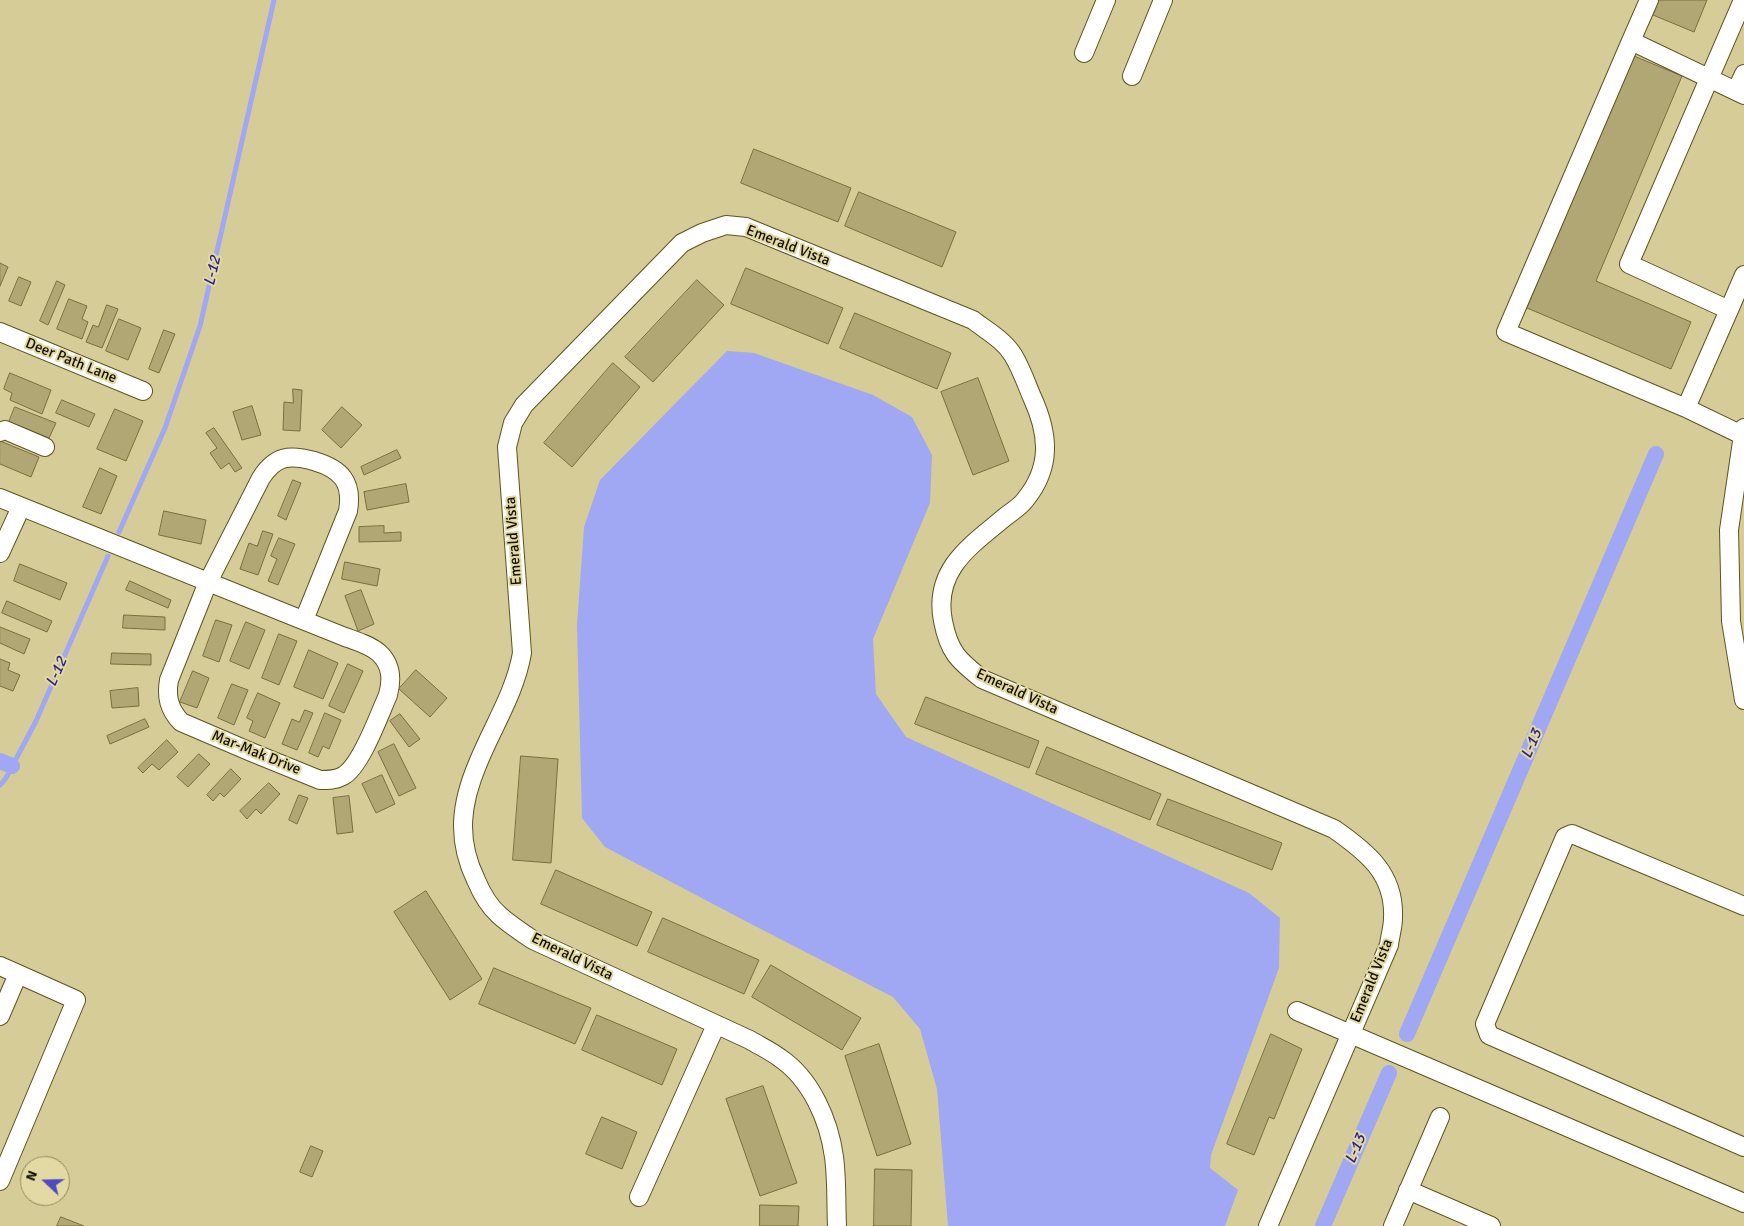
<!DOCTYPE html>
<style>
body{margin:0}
#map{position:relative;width:1744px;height:1226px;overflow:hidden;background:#d5cc97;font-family:Signika,sans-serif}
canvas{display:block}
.north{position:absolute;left:20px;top:1156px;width:50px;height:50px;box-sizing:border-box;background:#e2d9a3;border:1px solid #908962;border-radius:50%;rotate:291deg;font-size:14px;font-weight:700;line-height:20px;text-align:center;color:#141000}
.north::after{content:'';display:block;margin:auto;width:18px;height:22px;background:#4f4ac1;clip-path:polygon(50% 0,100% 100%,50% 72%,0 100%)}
</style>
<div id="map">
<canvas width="1744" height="1226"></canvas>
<div class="north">N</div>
</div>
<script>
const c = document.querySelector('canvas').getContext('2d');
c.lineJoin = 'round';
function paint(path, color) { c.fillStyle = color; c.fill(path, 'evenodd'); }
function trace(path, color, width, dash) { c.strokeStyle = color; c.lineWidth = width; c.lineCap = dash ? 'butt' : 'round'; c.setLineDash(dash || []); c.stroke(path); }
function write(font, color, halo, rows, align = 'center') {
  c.font = font + ' Signika,sans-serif'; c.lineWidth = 4; c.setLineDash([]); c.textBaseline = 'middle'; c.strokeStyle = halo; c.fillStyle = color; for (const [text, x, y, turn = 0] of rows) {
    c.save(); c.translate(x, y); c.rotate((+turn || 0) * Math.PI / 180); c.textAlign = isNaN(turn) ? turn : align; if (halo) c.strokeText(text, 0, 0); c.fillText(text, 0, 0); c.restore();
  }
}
const water = new Path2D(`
 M727,351L754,353L873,395L912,417L932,455L930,503L873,639L876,694L906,737L1249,893L1280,918L1279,968L1211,1155L1210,1168L1238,1190L1225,1226H948L937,1089L920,1029L893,997L751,924L605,847L582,818L577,625L584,527L600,480Z`);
const stream = new Path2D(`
 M119,532L165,428L200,326L274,0
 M0,785L6,778L36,721L108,556`);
const canal = new Path2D(`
 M0,761L12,766
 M1407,1034L1656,454
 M1323,1226L1389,1073`);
const building = new Path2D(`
 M1659,0H1707L1694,32L1653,15Z
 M1634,56L1682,76L1596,281L1691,322L1671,369L1527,308Z
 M754,149L851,188L838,222L741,183Z
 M859,192L956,232L942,267L845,226Z
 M0,263L8,267L0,286Z
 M746,268L843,308L828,344L731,304Z
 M19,277L31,282L21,306L9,301Z
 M697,280L724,305L653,382L625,357Z
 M57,281L65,285L48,325L40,321Z
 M69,299L87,306L82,319L88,322L82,339L57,329Z
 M107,305L118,309L102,348L86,342L93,325L98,327Z
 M855,313L951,353L937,389L840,348Z
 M119,319L141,328L128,360L106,351Z
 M164,330L175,334L159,373L149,369Z
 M613,363L640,387L572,467L544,443Z
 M10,373L51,390L42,414L10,400L12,393L4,389Z
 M978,378L1009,461L973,475L941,392Z
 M293,389L302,390L300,431L283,430L284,402L293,403Z
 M62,400L95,414L89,427L56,413Z
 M252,406L261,435L242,440L233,412Z
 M15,407L56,423L49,438L9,422Z
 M342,407L362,425L341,448L322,430Z
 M115,409L143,421L126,461L97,449Z
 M214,428L242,468L235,472L229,463L221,469L210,453L217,448L206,433Z
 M0,441L39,457L31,477L0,464Z
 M397,450L401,458L364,475L361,467Z
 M100,468L117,476L101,514L83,507Z
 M293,480L301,483L286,520L278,516Z
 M406,484L409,502L367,510L364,492Z
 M164,511L206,520L201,544L159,535Z
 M384,526V533L401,532V541L359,542V527Z
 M263,531L273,534L258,575L240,569L249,543L257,546Z
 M279,538L295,544L278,585L268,581L277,559L271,556Z
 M345,562L380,569L377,586L342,579Z
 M20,564L67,583L60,600L14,581Z
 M130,581L171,600L168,608L126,590Z
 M361,590L374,624L358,631L345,596Z
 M7,601L52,621L47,632L2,613Z
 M124,615L165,617V630L123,628Z
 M216,620L232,625L219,662L203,656Z
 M246,622L265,630L249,669L230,661Z
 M0,627L30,639L24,654L0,643Z
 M279,634L297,641L279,685L262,678Z
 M309,650L338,663L323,699L294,687Z
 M112,653L151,654V665L111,664Z
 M0,659L10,663L8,670L20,675L13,691L0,686Z
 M348,664L363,671L344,713L329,706Z
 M416,670L447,698L430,717L399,689Z
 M193,671L209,678L197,708L180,702Z
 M232,684L248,690L234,725L218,718Z
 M138,688L139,706L112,708L110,691Z
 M258,693L280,703L265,738L249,731L253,721L247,718Z
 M926,697L1039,741L1029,768L915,724Z
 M305,710L313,713L297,750L282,744L292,719L299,722Z
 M325,713L341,720L329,749L323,746L318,757L309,753Z
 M400,714L420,739L409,747L390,721Z
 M145,719L149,727L110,744L107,736Z
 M167,740L178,752L159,770L152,764L143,773L138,768Z
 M394,744L416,788L399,796L378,752Z
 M1047,747L1161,794L1150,820L1036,774Z
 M199,754L210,764L188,787L177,777Z
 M521,756L558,759L551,863L513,860Z
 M231,769L241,779L224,797L220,793L213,801L207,795Z
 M382,775L395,804L376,813L362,784Z
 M269,783L280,794L261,814L256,809L247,819L240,811Z
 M299,795L308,798L297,824L289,820Z
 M349,796L353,832L337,834L333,798Z
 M1168,799L1282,843L1272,870L1157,825Z
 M556,870L652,912L637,946L541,904Z
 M426,891L482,979L450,1000L394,912Z
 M663,918L759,960L744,994L648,952Z
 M771,965L861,1018L842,1050L752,997Z
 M494,968L591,1008L575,1044L479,1004Z
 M597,1015L677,1049L662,1085L582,1050Z
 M1271,1034L1302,1049L1274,1119L1269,1117L1254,1155L1227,1144Z
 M879,1044L911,1144L877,1156L845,1056Z
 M763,1086L797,1183L760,1196L726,1099Z
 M602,1117L637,1132L622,1169L586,1154Z
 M311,1146L323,1151L312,1177L300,1172Z
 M875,1169L912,1170L911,1226H874Z
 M760,1205L799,1206L798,1226H760Z
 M61,1217L84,1226H57Z`);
const minor = new Path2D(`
 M1649,0L1631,41L1744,95
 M1743,0L1629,264L1729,310L1686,408L1744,436
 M1631,41L1506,332L1686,408
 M1084,53L1106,0
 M1132,76L1163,0
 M1736,91L1744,74
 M1729,310L1744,275
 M0,332L143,391
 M1744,428L1729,530L1731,621L1744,700
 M0,432L5,430L45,447
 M0,498C95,537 190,575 285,613C305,621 325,629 345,637C356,641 370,645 379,653C392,665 392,680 388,695C379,715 361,766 343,776C336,780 328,780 320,780L251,752L181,722C169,709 166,697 169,680L208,582L261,478C275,456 289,454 314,461C341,469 353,482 348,511L304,620
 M0,553L21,507
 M1744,906L1572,834L1565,837L1485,1024L1489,1035L1744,1147
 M0,966L18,974L0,1016
 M1297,1011L1744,1203
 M0,1181L76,1000L18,974
 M1408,1190L1491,1226
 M639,1197L716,1025
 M837,1226C836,1203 837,1179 834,1157C829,1120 811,1079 780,1058C771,1051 760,1046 750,1040L533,940C521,932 509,924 499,915C489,906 481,892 476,880C456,839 461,803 478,763C493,726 515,693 522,653L507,447L513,423L524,405L682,243L702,233L726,225L746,227L973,320C987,331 1004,340 1013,355C1021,368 1026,383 1032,397C1049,434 1052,467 1025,500C1020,507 1011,512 1005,517C970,546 933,570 943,621C949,652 958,660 982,679L1334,829C1367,852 1395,874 1393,918C1393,927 1390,936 1389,945L1268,1226
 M1393,1226L1440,1117`);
const streetNames = [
 ["Emerald Vista",788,246,21],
 ["Deer Path Lane",71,361,22],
 ["Emerald Vista",514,541,-94],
 ["Emerald Vista",1017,692,25],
 ["Mar-Mak Drive",256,753,22],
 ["Emerald Vista",572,957,26],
 ["Emerald Vista",1372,981,-68]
];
const waterNames = [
 ["L-12",213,271,-77],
 ["L-12",57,672,-66],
 ["L-13",1532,744,-67],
 ["L-13",1356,1149,-67]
];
paint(water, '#a1a8f3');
trace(stream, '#a1a8f3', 5);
trace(canal, '#a1a8f3', 16);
paint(building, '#b1a774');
trace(building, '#786f3d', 1);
trace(minor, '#5d5421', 20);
trace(minor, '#fff', 18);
write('15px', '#141000', '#e2d9a3', streetNames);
write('italic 16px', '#2d1f89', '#e2d9a3', waterNames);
</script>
